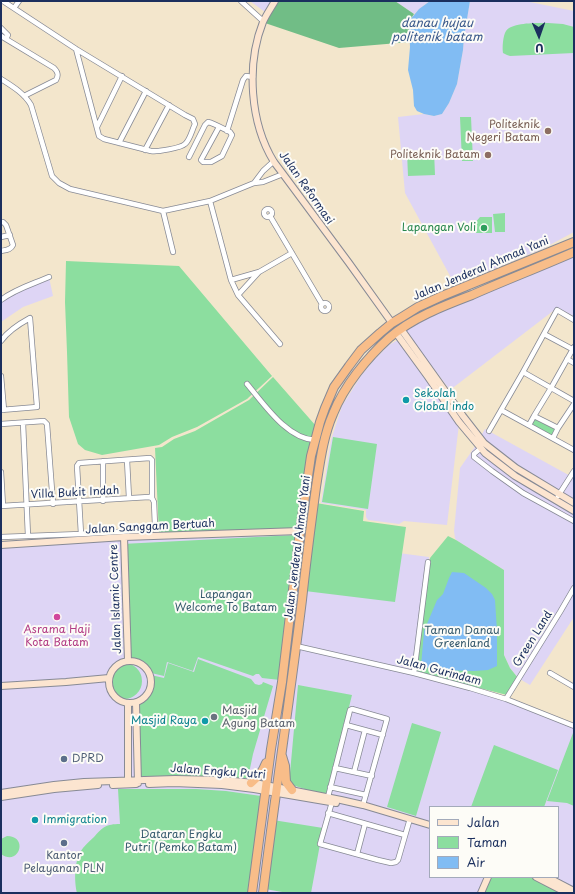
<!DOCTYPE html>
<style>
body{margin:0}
#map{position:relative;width:575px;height:894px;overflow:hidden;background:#f3e6cc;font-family:"Playpen Sans",sans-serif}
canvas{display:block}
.frame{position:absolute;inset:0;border:2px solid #1b2f5e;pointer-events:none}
.legend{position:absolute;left:429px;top:806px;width:130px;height:72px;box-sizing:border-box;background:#fdfcf7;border:1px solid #a3aaba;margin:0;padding:5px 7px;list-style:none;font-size:12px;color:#1b2f5e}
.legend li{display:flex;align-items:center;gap:8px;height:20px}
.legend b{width:20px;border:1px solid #a3aaba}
.north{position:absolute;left:519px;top:16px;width:40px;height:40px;-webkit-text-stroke:3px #fdfcf7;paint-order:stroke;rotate:178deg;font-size:11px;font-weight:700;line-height:16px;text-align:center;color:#1b2f5e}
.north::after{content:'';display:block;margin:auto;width:14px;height:18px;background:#1b2f5e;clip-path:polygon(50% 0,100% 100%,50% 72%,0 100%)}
</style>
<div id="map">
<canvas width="575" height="894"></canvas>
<div class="frame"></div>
<ul class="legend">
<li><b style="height:5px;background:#fce5d0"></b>Jalan</li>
<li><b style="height:11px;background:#8cde9f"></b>Taman</li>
<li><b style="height:11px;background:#81bcf3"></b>Air</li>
</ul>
<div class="north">U</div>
</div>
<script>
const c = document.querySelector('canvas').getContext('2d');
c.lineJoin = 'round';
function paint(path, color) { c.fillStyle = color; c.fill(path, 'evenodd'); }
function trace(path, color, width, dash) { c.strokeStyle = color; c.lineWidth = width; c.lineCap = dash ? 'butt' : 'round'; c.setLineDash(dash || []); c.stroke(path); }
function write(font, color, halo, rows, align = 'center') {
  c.font = font + ' "Playpen Sans",sans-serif'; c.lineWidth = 4; c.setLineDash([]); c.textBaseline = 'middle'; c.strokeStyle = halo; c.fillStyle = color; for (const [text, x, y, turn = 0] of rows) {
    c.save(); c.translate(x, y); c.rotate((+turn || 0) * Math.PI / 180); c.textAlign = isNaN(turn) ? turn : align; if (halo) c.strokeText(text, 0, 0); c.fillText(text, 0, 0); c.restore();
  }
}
const built = new Path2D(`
 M250,1H272L265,12Z
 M395,1H430L424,5L414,14Z
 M470,1H525L574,11V232L544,248L455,285L405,193L398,117L424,114L434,116L442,114L449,103L457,84L463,50L464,37Z
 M574,254V316L557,308L450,390L404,330L427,316Z
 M49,277L53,296L23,307L1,322V300Z
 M399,340L459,424L447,525L404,521L399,524L368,520L366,517V510L321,503L331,440L342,406L361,376L374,360L389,345L396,341Z
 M485,429L574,478V617L530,685L518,678L510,668L504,655V570L456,540L455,538L454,531L460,468L474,448Z
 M300,531H324L322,543L429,557L414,673L506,699L574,726V893H1V545ZM430,807H558V877H430Z`);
const green = new Path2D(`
 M548,23L563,24L574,27V53L510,56L507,55L503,53C502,48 503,35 506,31C512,22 538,23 548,23Z
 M460,117H471L473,161H462Z
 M434,151L435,175L408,176L407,152Z
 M505,213V232H495L493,214Z
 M480,217H492V233H476L474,224Z
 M66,261L179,266L272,376L247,399L197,427L172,437L159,445L102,455L85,450L78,444L69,417L67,352L65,302Z
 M273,377L316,426L298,528L159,534L155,448L162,447L174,439L195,431L249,400Z
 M535,417L556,429L552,436L530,425Z
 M333,437L377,444L368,509L322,502Z
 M316,503L364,511L363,521L406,527L395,602L305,591Z
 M295,535L280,680L262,678L259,674H256L253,676L198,657L193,671L167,662L164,676L147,672L142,665L137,662L125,658L122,544Z
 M448,536L456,540L504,570V655L510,668L518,678L507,695L416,672L430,558Z
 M198,659L251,679L255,684L259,685L262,684L263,682L273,686L253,754L248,778H228L205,777H138L137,705C140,703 145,700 147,697C153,692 154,682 151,675L164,678L168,663L194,672Z
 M106 681a18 18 0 1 1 36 0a18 18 0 1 1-36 0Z
 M298,685L352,695L327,796L289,784Z
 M412,723L441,732L416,816L387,807Z
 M573,733L574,734V806L567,803L547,801Z
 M494,745L558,770L544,807H471Z
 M118,789H196L226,791L261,796L250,893H77C74,880 74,859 83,848C86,844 90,841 94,837C103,827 106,824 120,824Z
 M273,820L323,828L311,893H288L265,889Z
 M7,836C29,836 19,867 1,854V839Z
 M490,877H533L564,893H482Z`);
const forest = new Path2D(`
 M277,1H395L414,14C407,24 409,30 410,42L339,48L265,23Z`);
const water = new Path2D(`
 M430,1H470L464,37L463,50L457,84L449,103L442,114L434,116L424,114L417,111L414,106L413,90L408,70L410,47L409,26V21L419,9Z
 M452,572L464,573L486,588L492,594L495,600L497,631V666L488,670L474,671L436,670L421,666L424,631L437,600L443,594L449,578Z`);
const street = new Path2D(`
 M3,1L76,49L185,115L193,119L195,124C192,130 190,140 185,144C181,148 157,152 151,151L104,139L99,136L76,49
 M241,1L263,21
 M14,8L19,1
 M1,28L8,35L6,39
 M1,36L54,68C58,72 59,75 56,80L24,96
 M1,79C12,86 24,93 31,105L52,176L59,183L70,189L163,211L210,201L254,183L263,182L283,174
 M97,127L122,76
 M227,131L243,80L246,76L253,77
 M119,143L146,91
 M145,150L169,105
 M189,157L205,125L208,122C213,123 224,129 230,132L232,135L231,137L222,156L211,162H203L201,160L219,127
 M254,183L263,171L274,161
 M210,201L231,280L238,295L280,344
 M264 213a4 4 0 1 1 8 0a4 4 0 1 1-8 0Z
 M163,211L173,252
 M270,216L322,304
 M1,222H3L6,225L13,245C11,250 6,250 1,251
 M1,237L10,235
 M259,272L292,253
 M231,280L259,272L238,295
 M1,300C15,289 33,284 49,277
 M321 307a4 4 0 1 1 8 0a4 4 0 1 1-8 0Z
 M544,334L574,350
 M1,341C8,331 19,324 30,318L37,407L1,410
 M567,359L574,363
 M523,372L574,401
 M1,376L4,410
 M247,384C264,404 287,439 315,440
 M501,410L574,450
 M534,416L551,388L574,347
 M23,423L28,536
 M1,424L44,421L47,424L53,504
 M529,425L534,416L558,428L553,438
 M558,428L574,404
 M489,431L523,372L557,310L574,320
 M481,448L474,454V457L492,471L523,493L574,521
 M127,460L129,498
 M1,472L3,506
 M558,496L574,471
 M103,501V461
 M1,506L149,497L152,498L154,502L155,526L154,528L151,530L81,534L1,537
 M81,534L77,466L79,463L150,458L152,460V498
 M296,646L414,673L470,688L506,699L574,726
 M414,673L428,562
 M550,673L574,687
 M506,699L560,612L574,588
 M346,725L383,735
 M335,768L372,776
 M354,772L365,730
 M330,787L366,795
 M328,797L350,710L352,709L387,719L363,805
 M332,802L320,844L378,860L391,863L396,862L398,860L409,822
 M328,813L405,835
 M357,854L365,824`);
const secondary = new Path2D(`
 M275,1C271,8 266,15 263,22C246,65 250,123 274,162C277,166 280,170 283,174L349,263L392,323
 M401,329L463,416L484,443L516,468L574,503
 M396,333L428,377L459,422L485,453L515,476L574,511
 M124,537L128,661
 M1,545L124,537L300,531
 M109 682a21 21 0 1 1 42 0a21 21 0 1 1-42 0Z
 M1,686L66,682L109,678
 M136,703L138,783
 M128,782V704
 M149,784L174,783L222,785L254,789L336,803
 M113,785L136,784
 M1,793L54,785L84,782L175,779L222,780L255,783L341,800L363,805L430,825
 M1,797L54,789L98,785
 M536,877L567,893
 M547,877L574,891
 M481,893L488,877`);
const highway = new Path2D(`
 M282,756L285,766L286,782L292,790
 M251,783C259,776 262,773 266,763
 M252,893L271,749L282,682L300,531L311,456L320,422L325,408L334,387L349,366L361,350L380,333L392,323L402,317L418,307L442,296L574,242
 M263,893C275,795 290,698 302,600C306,562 311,524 316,487C320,462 323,437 333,414C344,386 367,358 389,338C412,318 443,306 472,295C506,280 540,267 574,252`);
const markers = [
 [548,131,4,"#8d6e63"],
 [488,155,4,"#8d6e63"],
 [484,228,4,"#2e9e5b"],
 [406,400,4,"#0f9aa8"],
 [57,617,4,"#d1479c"],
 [214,717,4,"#6b7280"],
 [205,721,4,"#0f9aa8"],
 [64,759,4,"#5c6f8a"],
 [35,820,4,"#0f9aa8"],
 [64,843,4,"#5c6f8a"]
];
const educationNames = [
 ["Politeknik",540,125],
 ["Negeri Batam",540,138],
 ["Politeknik Batam",480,155]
];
const streetNames = [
 ["Jalan Reformasi",306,188,55],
 ["Jalan Jenderal Ahmad Yani",481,269,-23],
 ["Villa Bukit Indah",75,493,-3],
 ["Jalan Sanggam Bertuah",150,527,-3],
 ["Jalan Jenderal Ahmad Yani",298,548,-83],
 ["Jalan Islamic Centre",116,599,-92],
 ["Green Land",533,639,-58],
 ["Jalan Gurindam",439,671,15],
 ["Jalan Engku Putri",218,772,4]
];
const leisureNames = [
 ["Lapangan Voli",476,228]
];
const cultureNames = [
 ["Sekolah",414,394],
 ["Global indo",414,407],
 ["Masjid Raya",197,721,"right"],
 ["Immigration",43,820]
];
const parkNames = [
 ["Lapangan",226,595],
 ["Welcome To Batam",226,608],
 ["Taman Danau",462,631],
 ["Greenland",462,644],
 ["Dataran Engku",181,835],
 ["Putri (Pemko Batam)",181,848]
];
const hotelNames = [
 ["Asrama Haji",57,630],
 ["Kota Batam",57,643]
];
const worshipNames = [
 ["Masjid",222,711],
 ["Agung Batam",222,724]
];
const serviceNames = [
 ["DPRD",72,759],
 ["Kantor",64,856,"center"],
 ["Pelayanan PLN",64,869,"center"]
];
const waterNames = [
 ["danau hujau",437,24],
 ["politenik batam",437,38]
];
paint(built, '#ded5f5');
paint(green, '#8cde9f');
paint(forest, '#71bd86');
paint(water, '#81bcf3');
trace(street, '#878a95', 6);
trace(secondary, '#878a95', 8);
trace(highway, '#878a95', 10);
trace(street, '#fff', 4.5);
trace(secondary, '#fce5d0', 6);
trace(highway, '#f8bd89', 8);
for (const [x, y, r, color] of markers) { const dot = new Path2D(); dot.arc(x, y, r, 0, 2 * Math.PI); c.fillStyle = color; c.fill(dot); trace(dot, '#fdfcf7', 1.5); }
write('11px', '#785e54', '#fdfcf7', educationNames, 'right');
write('11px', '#1b2f5e', '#fdfcf7', streetNames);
write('11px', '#27864d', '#fdfcf7', leisureNames, 'right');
write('11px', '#0d838f', '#fdfcf7', cultureNames, 'left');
write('11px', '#375b6e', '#fdfcf7', parkNames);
write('11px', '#b23c85', '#fdfcf7', hotelNames);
write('11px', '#5b616d', '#fdfcf7', worshipNames, 'left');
write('11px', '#4e5e75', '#fdfcf7', serviceNames, 'left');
write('italic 12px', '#3a598b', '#fdfcf7', waterNames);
</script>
